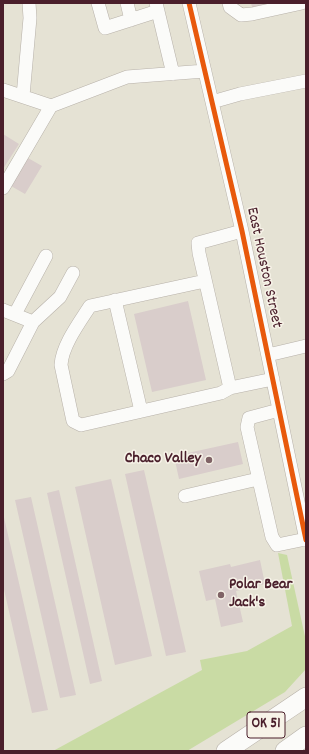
<!DOCTYPE html>
<style>
body{margin:0}
#map{position:relative;width:309px;height:754px;overflow:hidden;background:#e5e2d4;font-family:Dekko,sans-serif}
canvas{display:block}
.frame{position:absolute;inset:0;border:4px solid #4a1f2b;pointer-events:none}
</style>
<div id="map">
<canvas width="309" height="754"></canvas>
<div class="frame"></div>
</div>
<script>
const c = document.querySelector('canvas').getContext('2d');
c.lineJoin = 'round';
function paint(path, color) { c.fillStyle = color; c.fill(path, 'evenodd'); }
function trace(path, color, width, dash) { c.strokeStyle = color; c.lineWidth = width; c.lineCap = dash ? 'butt' : 'round'; c.setLineDash(dash || []); c.stroke(path); }
function write(font, color, halo, rows, align = 'center') {
  c.font = font + ' Dekko,sans-serif'; c.lineWidth = 3; c.setLineDash([]); c.textBaseline = 'middle'; c.strokeStyle = halo; c.fillStyle = color; for (const [text, x, y, turn = 0] of rows) {
    c.save(); c.translate(x, y); c.rotate((+turn || 0) * Math.PI / 180); c.textAlign = isNaN(turn) ? turn : align; if (halo) c.strokeText(text, 0, 0); c.fillText(text, 0, 0); c.restore();
  }
}
const green = new Path2D(`
 M278,553L287,555L306,641V669L285,692L187,751H53L202,670L200,660L247,651L292,626Z`);
const building = new Path2D(`
 M251,3H266V4L252,7Z
 M3,134L19,144L3,169Z
 M28,158L42,166L25,194L11,186Z
 M188,301L206,380L152,392L134,314Z
 M238,442L243,464L179,479L174,456Z
 M144,470L186,652L166,656L125,474Z
 M111,479L152,656L115,665L75,487Z
 M59,490L102,681L90,684L47,493Z
 M31,497L76,695L60,698L15,500Z
 M3,513L48,710L32,713L3,585Z
 M260,560L265,584L236,591L243,622L221,627L215,599L206,601L199,571L230,564L231,567Z`);
const minor = new Path2D(`
 M98,3L105,28L158,11
 M127,3L131,20
 M156,3L173,74
 M189,3L242,231L306,540
 M229,3L230,7L241,15L252,14L302,3
 M3,90L51,106L127,77L205,71
 M23,96L30,18L29,3
 M212,102L240,94L306,81
 M3,188L51,106
 M205,281L90,306C79,323 62,346 61,365L73,421L81,425L221,393L230,388L273,379
 M115,300L141,411
 M3,310L33,322L60,297L73,273
 M15,314L46,256
 M268,355L306,346
 M3,374L8,371L33,322
 M230,388L199,253L198,243L242,231
 M279,410L249,418L247,427L272,537L277,545L306,539
 M185,496L258,479`);
const highway = new Path2D(`
 M226,751L306,697
 M285,751L306,736`);
const cycleway = new Path2D(`
 M189,3L242,231L306,540`);
const markers = [
 [209,460,4,"#806366"],
 [221,595,4,"#806366"]
];
const shields = [
 [266,725,38]
];
const shieldNames = [
 ["OK 51",266,725]
];
const streetNames = [
 ["East Houston Street",263,268,78]
];
const poiNames = [
 ["Chaco Valley",201,460],
 ["Polar Bear",229,586,"left"],
 ["Jack's",229,604,"left"]
];
paint(green, '#c9dba4');
paint(building, '#d9cdcb');
trace(minor, '#b7b1a9', 14);
trace(highway, '#b7b1a9', 20);
trace(minor, '#fbfbf9', 13);
trace(highway, '#fbfbf9', 19);
trace(cycleway, '#e8590c', 5);
for (const [x, y, r, color] of markers) { const dot = new Path2D(); dot.arc(x, y, r, 0, 2 * Math.PI); c.fillStyle = color; c.fill(dot); trace(dot, '#f7f3e8', 1.5); }
for (const [x, y, w] of shields) { const box = new Path2D(); box.roundRect(x - w / 2, y - 13, w, 26, 3); c.fillStyle = '#f7f3e8'; c.fill(box); trace(box, '#4a1f2b', 1); }
write('bold 15px', '#4a1f2b', null, shieldNames);
write('16px', '#4a1f2b', '#f7f3e8', streetNames);
write('bold 16px', '#4a1f2b', '#f7f3e8', poiNames, 'right');
</script>
